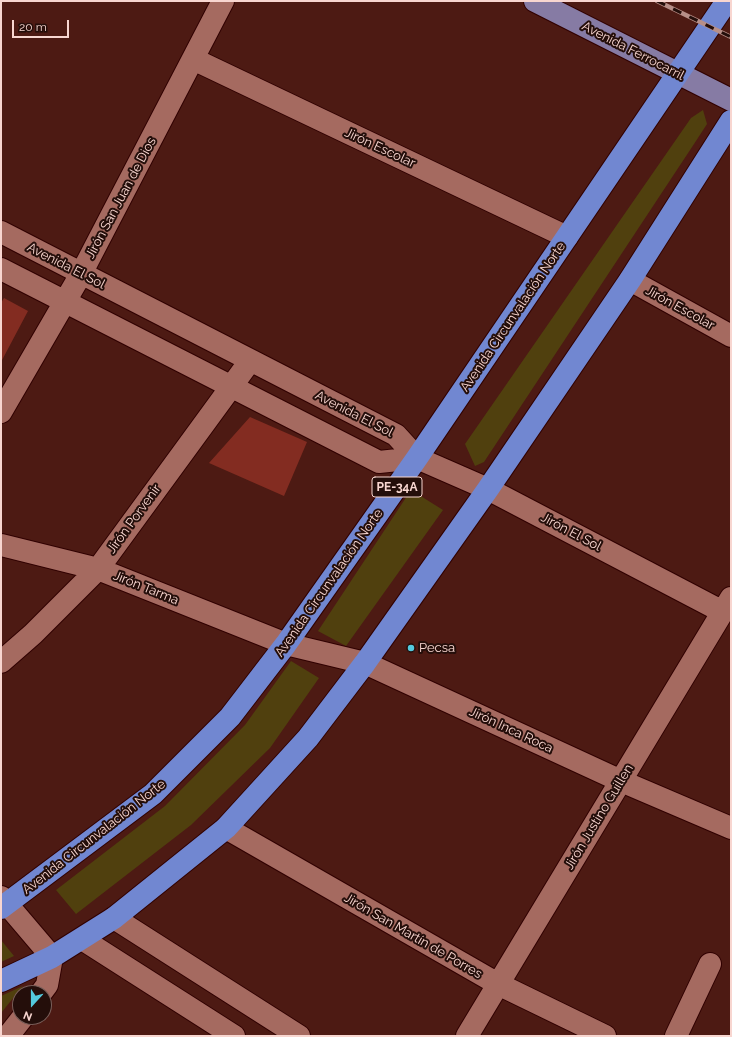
<!DOCTYPE html>
<meta charset="utf-8">
<style>
body{margin:0}
#map{position:relative;width:732px;height:1037px;overflow:hidden;background:#4d1a13;font-family:Raleway,sans-serif}
canvas{display:block}
.frame{position:absolute;inset:0;border:2px solid #f8d6d0;pointer-events:none}
.north{position:absolute;left:12px;top:985px;width:40px;height:40px;box-sizing:border-box;background:#240e0a;border:1px solid #795e59;border-radius:50%;rotate:201deg;font-size:11px;font-weight:700;line-height:16px;text-align:center;color:#f8d6d0}
.north::after{content:'';display:block;margin:auto;width:14px;height:18px;background:#54cade;clip-path:polygon(50% 0,100% 100%,50% 72%,0 100%)}
.scale{position:absolute;left:12px;top:20px;width:57px;height:18px;box-sizing:border-box;border:2px solid #f8d6d0;border-top:0;padding-left:5px;font-size:12px;line-height:14px;white-space:nowrap;color:#f8d6d0;-webkit-text-stroke:3px #240e0a;paint-order:stroke}
</style>
<div id="map">
<canvas width="732" height="1037"></canvas>
<div class="frame"></div>
<div class="north">N</div>
<div class="scale">20 m</div>
</div>
<script>
const c = document.querySelector('canvas').getContext('2d');
c.lineJoin = 'round';
function paint(path, color) { c.fillStyle = color; c.fill(path, 'evenodd'); }
function trace(path, color, width, dash) { c.strokeStyle = color; c.lineWidth = width; c.lineCap = dash ? 'butt' : 'round'; c.setLineDash(dash || []); c.stroke(path); }
function write(font, color, halo, rows, align = 'center') {
  c.font = font + ' Raleway,sans-serif'; c.lineWidth = 4; c.setLineDash([]); c.textBaseline = 'middle'; c.strokeStyle = halo; c.fillStyle = color; for (const [text, x, y, turn = 0] of rows) {
    c.save(); c.translate(x, y); c.rotate((+turn || 0) * Math.PI / 180); c.textAlign = isNaN(turn) ? turn : align; if (halo) c.strokeText(text, 0, 0); c.fillText(text, 0, 0); c.restore();
  }
}
const green = new Path2D(`
 M703,110L707,124L694,144L484,462L475,466L465,444L691,118Z
 M411,490L443,510L346,646L318,631Z
 M291,661L319,678L270,748L191,825L76,914L56,890L165,806L245,725Z
 M1,940L14,956L1,962Z
 M23,986L1,1013V996Z`);
const building = new Path2D(`
 M4,298L28,311L1,362V303Z
 M250,417L307,442L284,496L209,463Z`);
const minor = new Path2D(`
 M193,59L567,237
 M1,232L396,435L417,458L488,489L723,612
 M1,269L379,462L417,458
 M630,280L731,336
 M1,412L81,274L223,1
 M1,545L98,569L286,644L365,663L621,781L731,828
 M1,662L33,634L98,569L250,361
 M226,828L498,984L605,1036
 M1,897L52,957L47,985L41,993
 M114,918L299,1036
 M82,939L234,1036
 M8,1036L23,1017
 M467,1036L731,598
 M676,1036L710,964`);
const major = new Path2D(`
 M535,1L731,100`);
const highway = new Path2D(`
 M1,908L153,794L230,717L286,644L417,458L727,1
 M1,981L52,957L114,918L226,828L308,738L365,663L488,489L630,280L731,121`);
const rail = new Path2D(`
 M657,1L731,37`);
const markers = [
 [411,648,4,"#54cade"]
];
const shields = [
 [397,487,50]
];
const shieldNames = [
 ["PE-34A",397,487]
];
const streetNames = [
 ["Avenida Ferrocarril",633,51,27],
 ["Jirón Escolar",380,148,25],
 ["Jirón San Juan de Dios",121,198,-62],
 ["Avenida El Sol",66,266,27],
 ["Jirón Escolar",680,308,29],
 ["Avenida Circunvalación Norte",513,317,-56],
 ["Avenida El Sol",354,414,27],
 ["Jirón Porvenir",134,519,-54],
 ["Jirón El Sol",571,532,28],
 ["Avenida Circunvalación Norte",329,583,-55],
 ["Jirón Tarma",146,588,22],
 ["Jirón Inca Roca",511,730,25],
 ["Jirón Justino Guillen",599,817,-59],
 ["Avenida Circunvalación Norte",94,837,-38],
 ["Jirón San Martín de Porres",413,936,30]
];
const poiNames = [
 ["Pecsa",419,648]
];
paint(green, '#50400e');
paint(building, '#832c21');
trace(minor, '#300100', 24);
trace(major, '#300100', 24);
trace(highway, '#300100', 24);
trace(minor, '#a56a60', 22);
trace(major, '#867ba4', 22);
trace(highway, '#7187d1', 22);
trace(rail, '#b78f88', 4.5);
trace(rail, '#240e0a', 3, [9]);
for (const [x, y, r, color] of markers) { const dot = new Path2D(); dot.arc(x, y, r, 0, 2 * Math.PI); c.fillStyle = color; c.fill(dot); trace(dot, '#240e0a', 1.5); }
for (const [x, y, w] of shields) { const box = new Path2D(); box.roundRect(x - w / 2, y - 10, w, 20, 3); c.fillStyle = '#240e0a'; c.fill(box); trace(box, '#f8d6d0', 1); }
write('bold 12px', '#f8d6d0', null, shieldNames);
write('13px', '#f8d6d0', '#240e0a', streetNames);
write('13px', '#f8d6d0', '#240e0a', poiNames, 'left');
</script>
